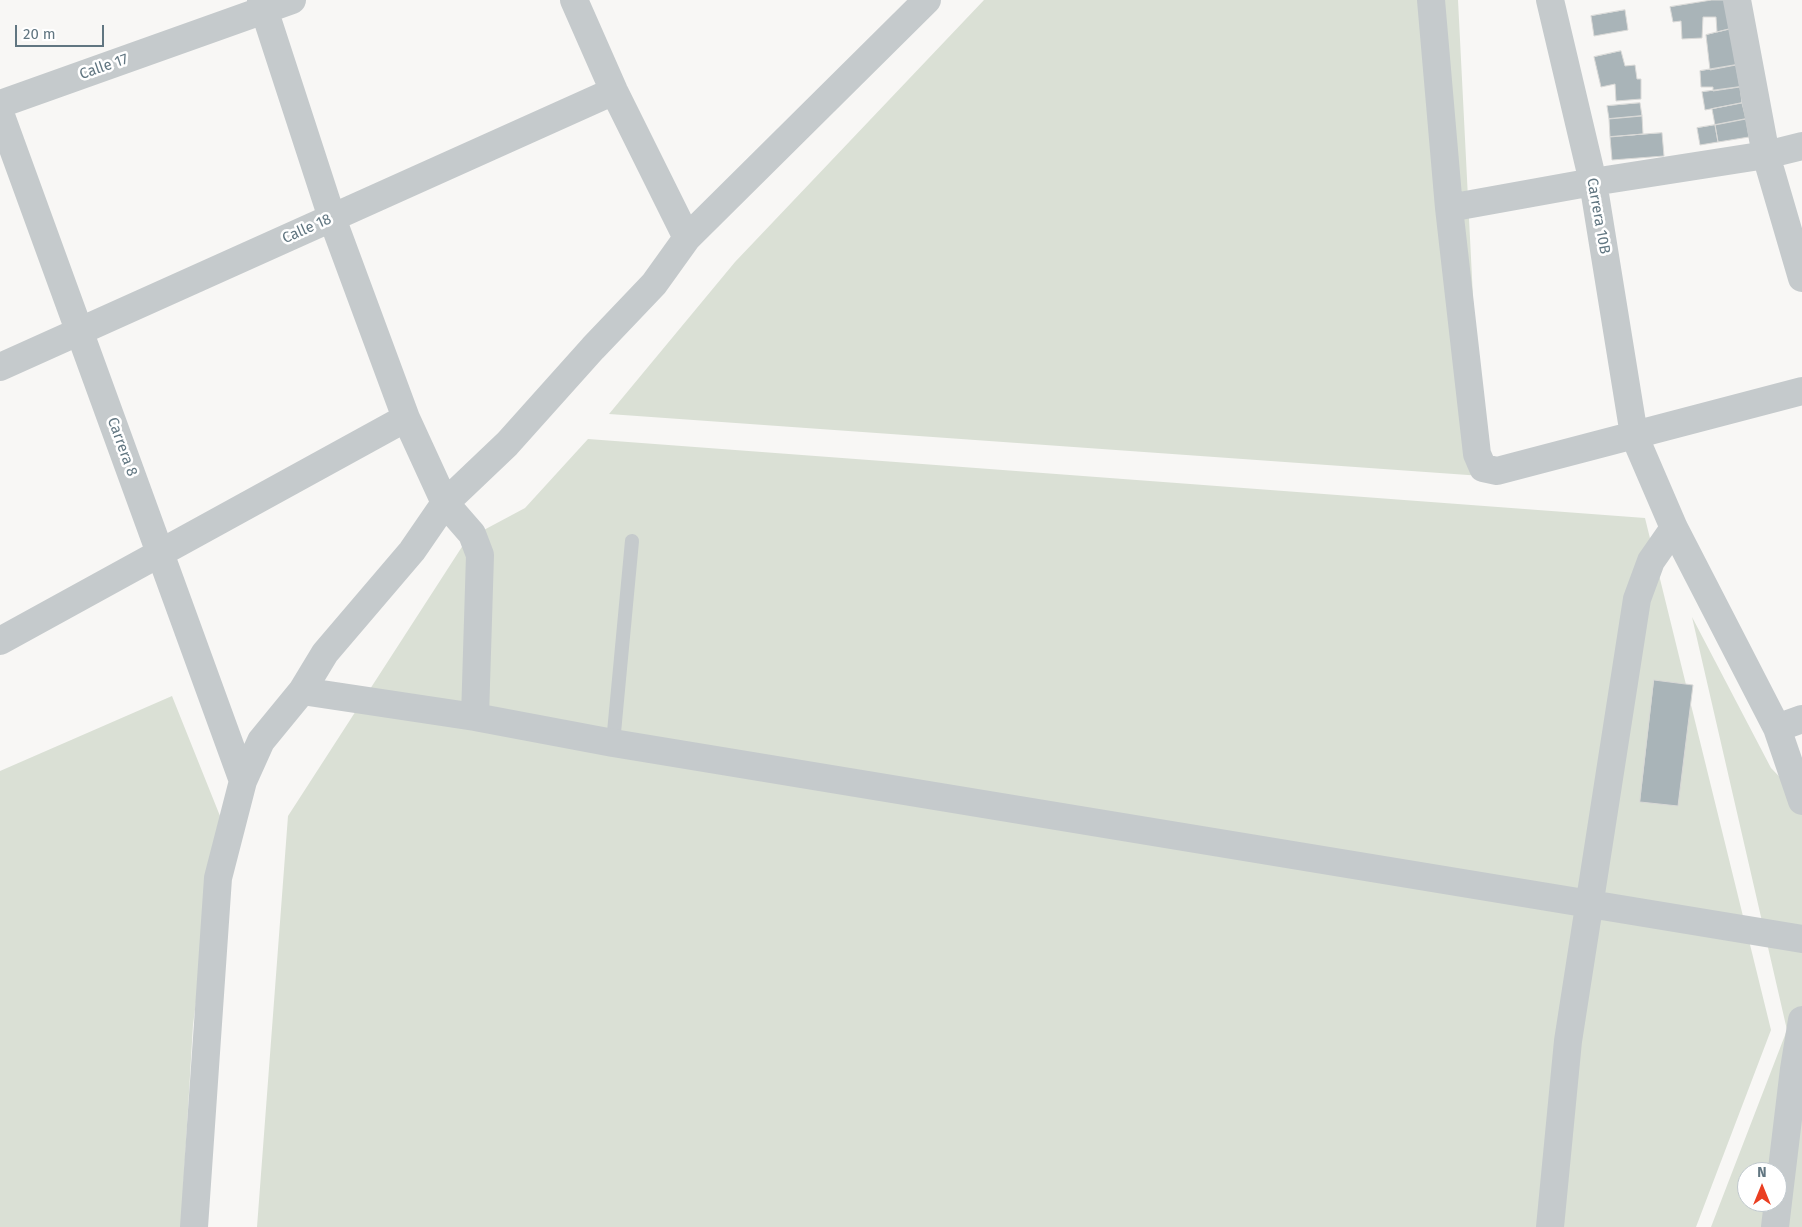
<!DOCTYPE html>
<style>
body{margin:0}
#map{position:relative;width:1802px;height:1227px;overflow:hidden;background:#f8f7f5;font-family:"Fira Sans",sans-serif}
canvas{display:block}
.north{position:absolute;left:1737px;top:1162px;width:50px;height:50px;box-sizing:border-box;background:#fff;border:1px solid #c0c8cd;border-radius:50%;rotate:0deg;font-size:14px;font-weight:700;line-height:20px;text-align:center;color:#617681}
.north::after{content:'';display:block;margin:auto;width:18px;height:22px;background:#ea3f22;clip-path:polygon(50% 0,100% 100%,50% 72%,0 100%)}
.scale{position:absolute;left:15px;top:25px;width:89px;height:22px;box-sizing:border-box;border:2px solid #617681;border-top:0;padding-left:6px;font-size:15px;line-height:18px;white-space:nowrap;color:#617681;-webkit-text-stroke:4px #fff;paint-order:stroke}
</style>
<div id="map">
<canvas width="1802" height="1227"></canvas>
<div class="north">N</div>
<div class="scale">20 m</div>
</div>
<script>
const c = document.querySelector('canvas').getContext('2d');
c.lineJoin = 'round';
function paint(path, color) { c.fillStyle = color; c.fill(path, 'evenodd'); }
function trace(path, color, width, dash) { c.strokeStyle = color; c.lineWidth = width; c.lineCap = dash ? 'butt' : 'round'; c.setLineDash(dash || []); c.stroke(path); }
function write(font, color, halo, rows, align = 'center') {
  c.font = font + ' "Fira Sans",sans-serif'; c.lineWidth = 5; c.setLineDash([]); c.textBaseline = 'middle'; c.strokeStyle = halo; c.fillStyle = color; for (const [text, x, y, turn = 0] of rows) {
    c.save(); c.translate(x, y); c.rotate((+turn || 0) * Math.PI / 180); c.textAlign = isNaN(turn) ? turn : align; if (halo) c.strokeText(text, 0, 0); c.fillText(text, 0, 0); c.restore();
  }
}
const green = new Path2D(`
 M984,0H1458L1482,476L609,414L735,262Z
 M588,439L1645,518L1771,1030L1696,1227H257L288,816L467,539L525,508Z
 M1692,617L1771,768L1802,800V1227H1711L1787,1030ZM1747,1172H1777V1202H1747Z
 M172,696L220,816L193,1025L181,1227H0V771Z`);
const building = new Path2D(`
 M1712,0H1725L1730,29L1717,32L1716,17H1703L1702,38L1682,39L1681,21L1673,22L1670,7Z
 M1625,10L1628,30L1594,36L1591,16Z
 M1730,29L1736,65L1710,70L1706,35Z
 M1621,51L1625,66L1635,65L1637,79H1641V99L1616,101L1615,84L1601,87L1594,57Z
 M1736,65L1740,87L1713,91V87H1701L1700,71Z
 M1740,87L1742,103L1705,110L1702,92Z
 M1640,103L1642,116L1609,119L1607,106Z
 M1742,103L1746,119L1715,125L1712,109Z
 M1642,116L1643,134L1610,137L1609,119Z
 M1746,119L1749,137L1718,142L1715,125Z
 M1715,125L1718,142L1700,145L1697,128Z
 M1662,133L1664,156L1612,160L1610,137Z
 M1654,680L1693,685L1678,806L1640,802Z`);
const lane = new Path2D(`
 M613,743L632,541`);
const street = new Path2D(`
 M261,0L332,218L406,418L445,503L472,534L480,555L475,717
 M574,0L614,91L687,238
 M1431,0L1449,208L1477,454L1483,468L1497,471L1802,391
 M1550,0L1593,182L1634,435L1674,528L1777,728L1802,801
 M1737,0L1766,155L1802,278
 M0,104L292,0
 M0,113L243,781
 M1449,208L1593,182L1766,155L1802,146
 M0,367L614,91
 M0,641L406,418
 M302,691L475,717L613,743L1802,939
 M1777,728L1802,719
 M194,1227L218,878L243,781L261,741L302,691L325,653L412,551L445,503L507,444L593,348L654,284L687,238L927,0
 M1550,1227L1568,1041L1637,599L1651,561L1674,528
 M1775,1227L1794,1069L1802,1020`);
const streetNames = [
 ["Calle 17",104,67,-19],
 ["Carrera 10B",1598,216,80],
 ["Calle 18",307,229,-24],
 ["Carrera 8",122,447,70]
];
paint(green, '#dae0d5');
paint(building, '#a9b4b8');
trace(building, '#d9d9d7', 1);
trace(lane, '#c5cacc', 14);
trace(street, '#c5cacc', 28);
write('15px', '#617681', '#fff', streetNames);
</script>
